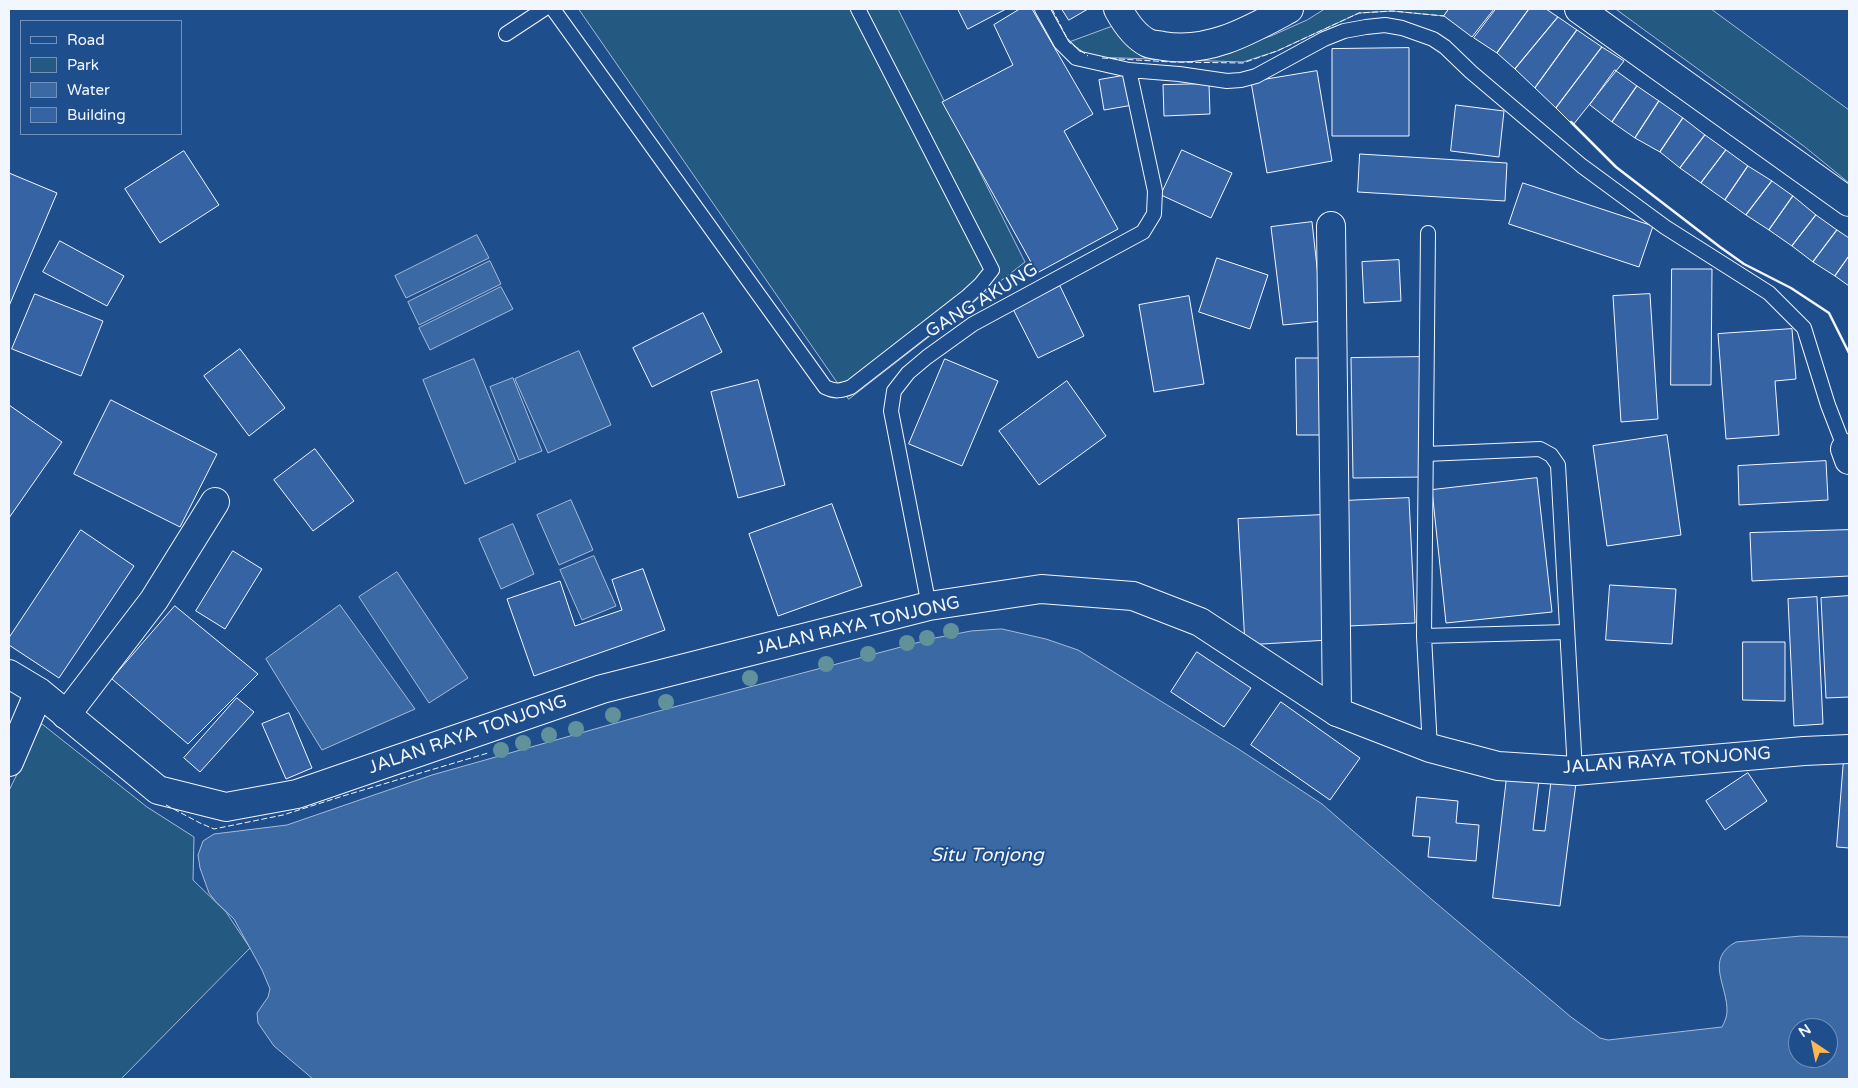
<!DOCTYPE html>
<style>
body{margin:0}
#map{position:relative;width:1858px;height:1088px;overflow:hidden;background:#1f4e8c;font-family:"Varela Round",sans-serif}
canvas{display:block}
.frame{position:absolute;inset:0;border:10px solid #f2f6ff;pointer-events:none}
.legend{position:absolute;left:20px;top:20px;width:162px;height:115px;box-sizing:border-box;background:#1f4e8c;border:1px solid #7391ba;margin:0;padding:6px 9px;list-style:none;font-size:15px;color:#f2f6ff}
.legend li{display:flex;align-items:center;gap:10px;height:25px}
.legend b{width:25px;border:1px solid #7391ba}
.north{position:absolute;left:1788px;top:1018px;width:50px;height:50px;box-sizing:border-box;background:#1f4e8c;border:1px solid #7391ba;border-radius:50%;rotate:326deg;font-size:14px;font-weight:700;line-height:20px;text-align:center;color:#f2f6ff}
.north::after{content:'';display:block;margin:auto;width:18px;height:22px;background:#ffb74d;clip-path:polygon(50% 0,100% 100%,50% 72%,0 100%)}
</style>
<div id="map">
<canvas width="1858" height="1088"></canvas>
<div class="frame"></div>
<ul class="legend">
<li><b style="height:6px;background:#1f4e8c"></b>Road</li>
<li><b style="height:14px;background:#245a82"></b>Park</li>
<li><b style="height:14px;background:#3b69a3"></b>Water</li>
<li><b style="height:14px;background:#3563a3"></b>Building</li>
</ul>
<div class="north">N</div>
</div>
<script>
const c = document.querySelector('canvas').getContext('2d');
c.lineJoin = 'round';
function paint(path, color) { c.fillStyle = color; c.fill(path, 'evenodd'); }
function trace(path, color, width, dash) { c.strokeStyle = color; c.lineWidth = width; c.lineCap = dash ? 'butt' : 'round'; c.setLineDash(dash || []); c.stroke(path); }
function write(font, color, halo, rows, align = 'center') {
  c.font = font + ' "Varela Round",sans-serif'; c.lineWidth = 4; c.setLineDash([]); c.textBaseline = 'middle'; c.strokeStyle = halo; c.fillStyle = color; for (const [text, x, y, turn = 0] of rows) {
    c.save(); c.translate(x, y); c.rotate((+turn || 0) * Math.PI / 180); c.textAlign = isNaN(turn) ? turn : align; if (halo) c.strokeText(text, 0, 0); c.fillText(text, 0, 0); c.restore();
  }
}
const green = new Path2D(`
 M579,9H898L1025,262L849,399Z
 M1325,9H1449L1444,16L1392,11L1359,13L1277,51L1243,62L1090,57L1069,42L1118,24L1233,48L1271,36L1307,20Z
 M1616,9H1711L1849,110V183L1805,147Z
 M42,724L147,807L194,837L193,880L226,912L250,948L121,1079H9V791Z`);
const water = new Path2D(`
 M477,235L489,258L406,298L395,276Z
 M490,261L501,284L419,325L408,302Z
 M501,287L513,309L430,350L419,328Z
 M579,351L611,425L548,453L515,379Z
 M474,359L516,462L465,484L423,380Z
 M513,378L542,451L519,460L490,387Z
 M571,500L593,550L559,565L537,515Z
 M513,524L534,574L501,589L479,539Z
 M594,556L616,606L582,620L560,570Z
 M397,572L468,678L429,703L359,597Z
 M340,605L415,709L322,750L266,659Z
 M1002,629L1046,639L1078,650L1240,750L1322,804L1430,898L1571,1017L1600,1038L1608,1040L1722,1027C1724,1023 1727,1017 1727,1012C1728,986 1704,959 1736,942L1801,936L1849,937V1079H313L274,1046L258,1023L257,1013L268,997L270,989L262,970L234,919L216,902L209,893L200,868L198,855L203,841L214,834L287,825L432,775L655,712L935,638L971,631ZM1798,1028H1828V1058H1798Z`);
const building = new Path2D(`
 M958,9H1006L968,29Z
 M1020,9H1032L1093,114L1064,131L1118,229L1037,273L942,102L1013,65L994,25Z
 M1062,9H1088L1069,20Z
 M1449,9H1494L1472,37L1444,16Z
 M1496,9H1529L1497,53L1474,38Z
 M1529,9H1546L1558,17L1515,69L1497,53Z
 M1558,17L1577,30L1535,88L1515,69Z
 M1577,30L1602,47L1556,108L1535,88Z
 M1602,47L1624,61L1573,125L1556,108Z
 M1409,48V136H1332V49Z
 M1615,70L1637,86L1612,122L1590,105Z
 M1317,71L1332,161L1267,173L1251,82Z
 M1128,75L1133,105L1104,110L1099,80Z
 M1209,84L1210,114L1164,116L1163,85Z
 M1637,86L1659,101L1635,138L1612,122Z
 M1659,101L1683,118L1660,152L1635,138Z
 M1456,105L1504,111L1499,157L1451,151Z
 M1683,118L1705,135L1680,168L1660,152Z
 M1705,135L1726,150L1701,183L1680,168Z
 M1182,150L1232,173L1211,218L1161,195Z
 M1726,150L1748,166L1725,200L1701,183Z
 M184,151L219,205L160,243L125,189Z
 M1360,154L1507,163L1505,201L1358,192Z
 M1748,166L1772,181L1746,215L1725,200Z
 M9,173L57,193L9,306Z
 M1772,181L1793,196L1769,230L1746,215Z
 M1523,183L1653,226L1639,267L1509,224Z
 M1793,196L1816,215L1792,246L1769,230Z
 M1816,215L1837,230L1813,262L1792,246Z
 M1312,222L1323,321L1283,325L1271,227Z
 M1837,230L1849,238V256L1835,276L1813,262Z
 M60,241L124,276L107,306L43,272Z
 M1849,256V286L1835,276Z
 M1217,258L1268,275L1250,329L1199,312Z
 M1399,260L1401,301L1364,303L1362,262Z
 M1672,269H1712L1711,385H1671Z
 M1060,286L1084,336L1038,358L1013,309Z
 M35,294L103,321L81,376L12,349Z
 M1650,294L1658,419L1621,422L1613,296Z
 M1189,296L1204,384L1154,392L1139,305Z
 M703,313L722,352L652,387L633,348Z
 M1792,329L1796,379L1775,381L1779,435L1726,439L1718,334Z
 M240,349L285,408L249,436L204,376Z
 M1420,357L1422,477L1353,478L1351,358Z
 M1296,358H1330V435H1297Z
 M945,359L998,381L962,466L909,444Z
 M758,380L785,485L738,498L711,392Z
 M1067,381L1106,436L1039,485L999,431Z
 M111,400L217,454L180,527L74,474Z
 M9,405L62,442L9,518Z
 M1667,435L1681,535L1607,546L1593,446Z
 M315,449L354,501L313,531L274,480Z
 M1826,461L1828,500L1739,505L1738,466Z
 M1537,478L1552,612L1446,623L1432,490Z
 M1409,498L1415,623L1348,626L1342,501Z
 M832,504L862,586L778,616L749,534Z
 M1322,515L1329,640L1245,645L1238,519Z
 M81,530L134,566L59,678L9,645V638Z
 M1849,530V576L1752,581L1750,533Z
 M233,551L262,569L225,629L196,611Z
 M643,569L665,630L534,676L507,599L560,581L575,626L622,610L612,580Z
 M1610,585L1676,589L1672,644L1606,640Z
 M1849,596V697L1826,698L1821,598Z
 M1817,597L1823,724L1794,726L1788,599Z
 M175,606L258,674L188,744L112,679Z
 M1743,642H1785V701L1743,700Z
 M1197,652L1251,688L1224,727L1171,692Z
 M237,698L254,712L200,772L184,758Z
 M1281,702L1360,758L1330,800L1251,745Z
 M289,713L312,768L286,779L262,724Z
 M1844,759H1849V848L1837,847Z
 M1748,773L1767,801L1725,830L1706,801Z
 M1507,777L1539,780L1533,830L1545,831L1551,781L1576,783L1560,906L1493,898Z
 M1417,797L1458,801L1456,823L1479,825L1476,861L1428,857L1430,837L1413,836Z`);
const service = new Path2D(`
 M553,9L825,387C835,392 841,391 851,387L968,296L980,285L992,270L858,9
 M1042,9L1061,43L1076,58L1129,70L1179,74L1227,81L1241,80L1256,76L1324,39L1344,31L1366,27L1385,25L1402,28L1433,39L1445,47L1471,72L1582,166L1665,227L1769,293L1804,328L1828,405L1845,449
 M506,34L544,9
 M1428,233L1424,636L1430,748
 M1426,454L1540,449L1551,455L1558,465L1575,771
 M929,606L891,411L894,391L908,373L927,357L973,324L1143,232L1154,214L1155,191L1129,70
 M1424,636L1567,632`);
const minor = new Path2D(`
 M1118,9C1125,22 1134,36 1148,43C1152,45 1159,45 1163,46C1209,54 1250,30 1289,9
 M1579,9L1849,202
 M1331,226L1337,712
 M1849,448L1845,449L1849,460
 M66,715L154,600L215,502`);
const secondary = new Path2D(`
 M9,674L39,692L158,790L226,807L297,794L602,689L929,606L1041,589L1133,596L1200,622L1337,712L1430,748L1498,766L1575,771L1804,751L1849,749
 M9,762L39,692`);
const fence = new Path2D(`
 M1052,9L1069,42L1088,56
 M1102,58L1171,62L1243,63L1277,51L1359,13L1392,11L1444,16
 M166,805L200,823L214,829L283,815L343,796L488,753`);
const wall = new Path2D(`
 M1571,122L1616,167L1720,247L1744,264L1791,288L1829,313L1849,353`);
const trees = [
 [951,631],
 [927,638],
 [907,643],
 [868,654],
 [826,664],
 [750,678],
 [666,702],
 [613,715],
 [576,729],
 [549,735],
 [523,743],
 [501,750]
];
const streetNames = [
 ["GANG AKUNG",982,301,-31],
 ["JALAN RAYA TONJONG",858,626,-13],
 ["JALAN RAYA TONJONG",468,735,-19],
 ["JALAN RAYA TONJONG",1667,761,-4]
];
const waterNames = [
 ["Situ Tonjong",987,856]
];
paint(green, '#245a82');
trace(green, '#a8bbd7', 1);
paint(water, '#3b69a3');
trace(water, '#a8bbd7', 1);
paint(building, '#3563a3');
trace(building, '#f2f6ff', 1);
trace(service, '#f2f6ff', 16);
trace(minor, '#f2f6ff', 30);
trace(secondary, '#f2f6ff', 30);
trace(service, '#1f4e8c', 14);
trace(minor, '#1f4e8c', 28);
trace(secondary, '#1f4e8c', 28);
trace(fence, '#f2f6ff', 1, [6, 2.5]);
trace(wall, '#f2f6ff', 2.5);
c.fillStyle = '#61919a';
for (const [x, y] of trees) { c.beginPath(); c.arc(x, y, 8, 0, 2 * Math.PI); c.fill(); }
write('18px', '#f2f6ff', '#1f4e8c', streetNames);
write('italic 19px', '#f2f6ff', '#1f4e8c', waterNames);
</script>
